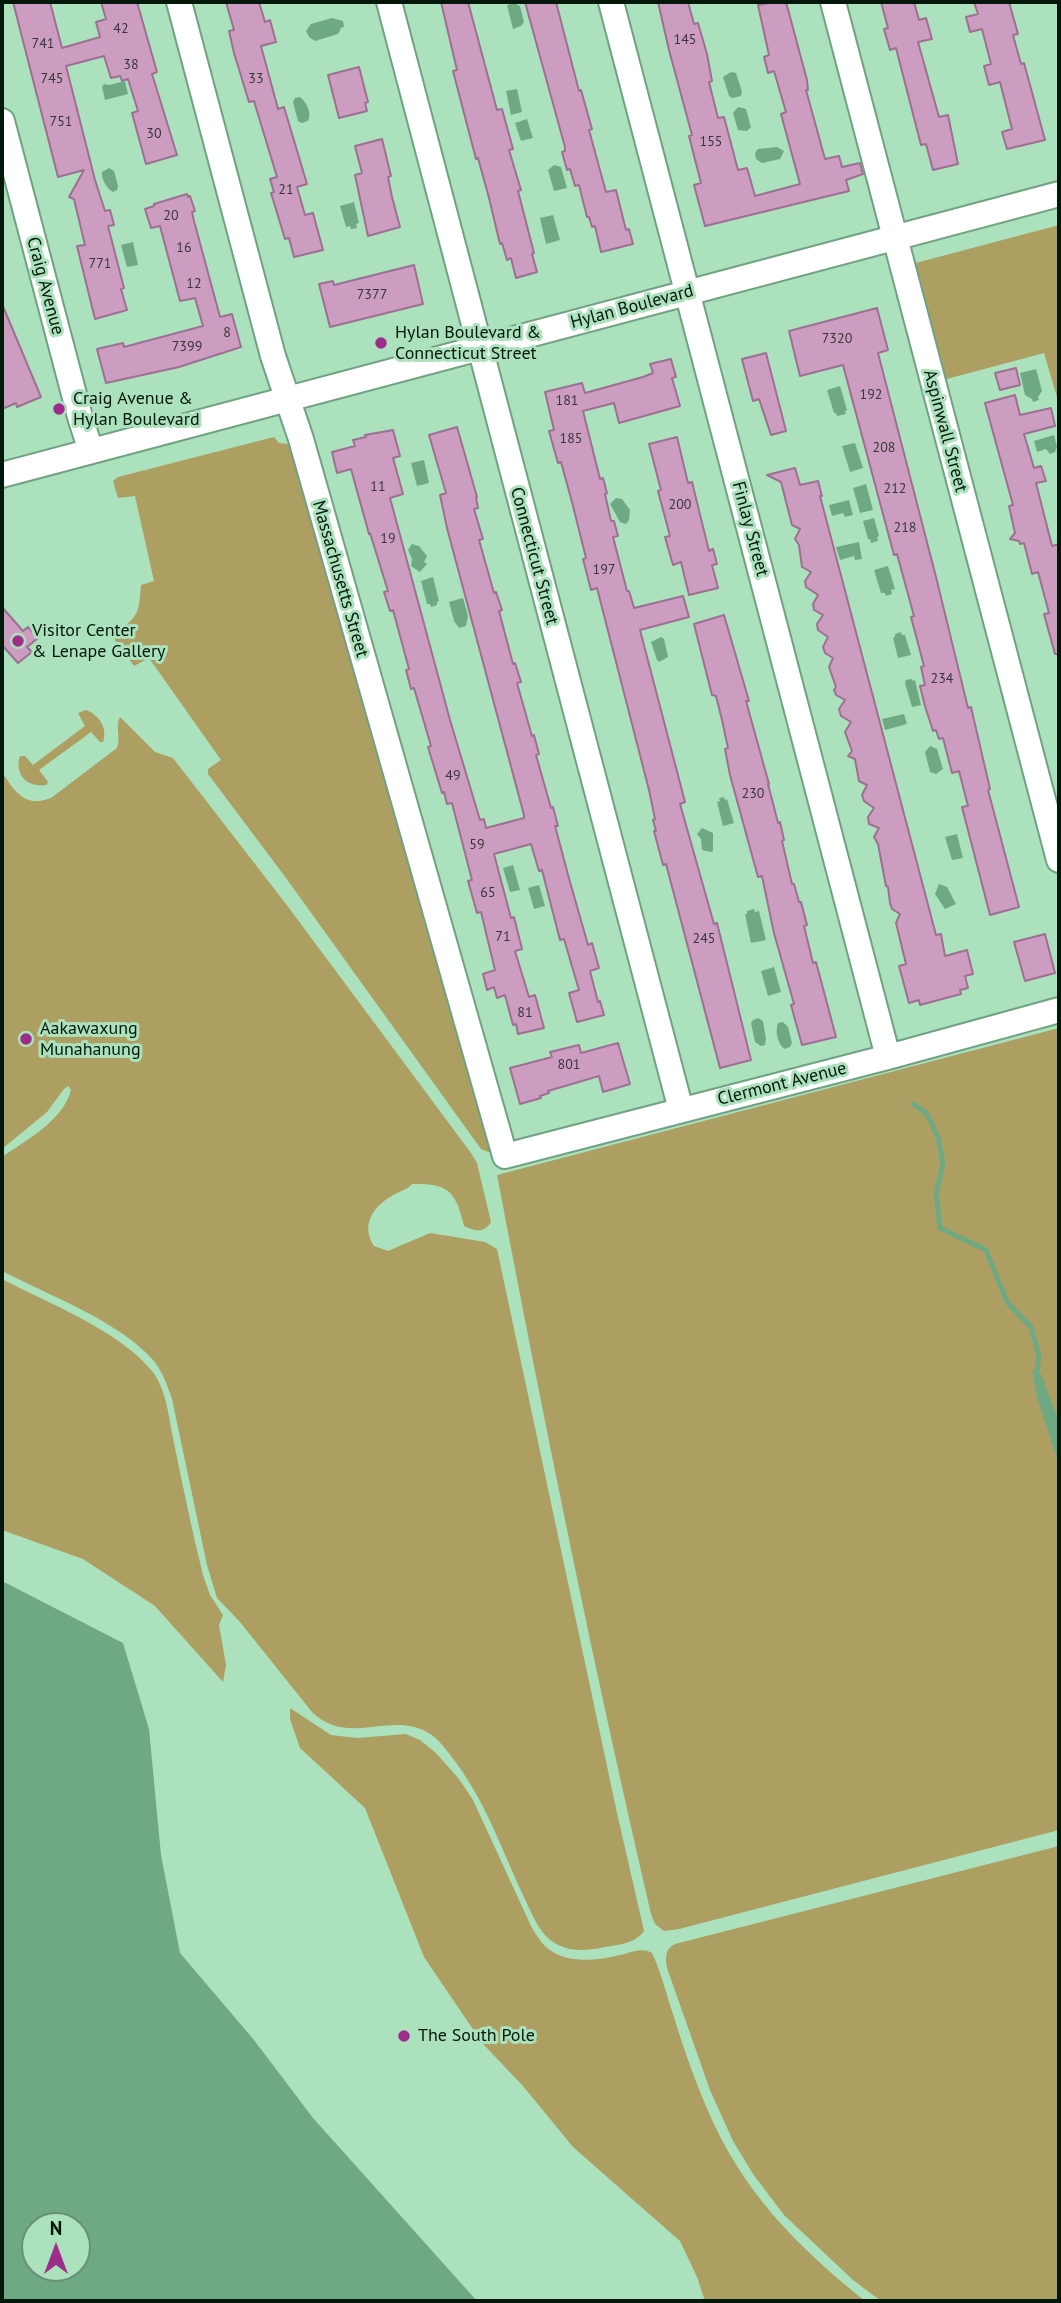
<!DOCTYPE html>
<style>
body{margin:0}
#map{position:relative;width:1061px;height:2303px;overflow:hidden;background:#ace1bd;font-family:"PT Sans",sans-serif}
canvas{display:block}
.frame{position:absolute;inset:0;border:4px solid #03170a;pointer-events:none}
.north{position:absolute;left:21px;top:2212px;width:70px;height:70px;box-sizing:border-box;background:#ace1bd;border:2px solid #689075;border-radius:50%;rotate:0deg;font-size:19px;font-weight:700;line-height:28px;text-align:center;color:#03170a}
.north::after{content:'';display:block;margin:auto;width:24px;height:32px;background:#9d2d8b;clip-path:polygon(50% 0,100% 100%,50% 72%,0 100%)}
</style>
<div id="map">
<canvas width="1061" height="2303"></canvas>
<div class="frame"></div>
<div class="north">N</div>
</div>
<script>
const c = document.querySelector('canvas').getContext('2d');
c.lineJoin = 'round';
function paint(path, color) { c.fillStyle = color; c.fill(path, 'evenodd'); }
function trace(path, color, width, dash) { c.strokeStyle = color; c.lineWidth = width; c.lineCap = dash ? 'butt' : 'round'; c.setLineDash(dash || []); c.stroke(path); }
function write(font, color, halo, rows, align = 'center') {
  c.font = font + ' "PT Sans",sans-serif'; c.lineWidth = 6; c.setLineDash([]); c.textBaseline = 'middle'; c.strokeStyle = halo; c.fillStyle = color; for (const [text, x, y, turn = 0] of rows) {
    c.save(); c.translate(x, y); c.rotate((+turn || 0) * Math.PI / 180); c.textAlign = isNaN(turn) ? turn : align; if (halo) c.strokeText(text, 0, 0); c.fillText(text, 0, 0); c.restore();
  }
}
const forest = new Path2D(`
 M1059,225V404L1044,353L943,380L912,264Z
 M274,437L279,443L289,444L292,452H296L491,1153L481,1149L286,878L208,774V769L221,760L149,658L134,666L115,640V633C139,617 139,612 141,585L154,581L135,496L118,498L113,481L118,477Z
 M86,710C99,715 108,728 103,742H100L91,732L39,770L48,782L46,785C27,788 14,774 20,756H25L33,765L85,726L78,713Z
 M120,717L155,752L173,758L286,904L471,1153L477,1163L491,1222C484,1234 474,1231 464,1226C456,1191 448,1183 412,1184C407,1190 400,1191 393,1195C374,1206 360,1224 374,1246L388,1251L430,1233L485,1242L497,1249L617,1813L642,1922L644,1931C636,1943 619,1945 605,1947C586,1951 566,1953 549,1939C537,1929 529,1907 522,1893C502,1849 486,1804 457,1764C450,1755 442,1743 433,1736C394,1707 350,1749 312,1712L240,1622L217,1598L207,1565L172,1399C167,1385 163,1372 153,1360C119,1321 48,1295 2,1271V1157C26,1140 63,1121 71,1090L68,1086L64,1089L47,1112L2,1149V772C15,792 25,808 51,798L117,748C121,738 115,726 120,717Z
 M1059,1028V1422L1058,1421L1051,1436L1059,1465V1830L679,1929L664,1931L655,1924L651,1914C594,1669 544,1422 497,1175Z
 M2,1279C48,1303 120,1331 152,1371C167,1390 169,1420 174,1443C183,1487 192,1531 203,1575L210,1595L223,1615L219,1625L226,1665L223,1682L155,1606L83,1559L2,1530Z
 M290,1708L331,1735L357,1738L406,1734L420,1740L436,1753L459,1779L473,1800L532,1928C536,1934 540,1941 545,1946C566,1966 600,1960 625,1954C635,1951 643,1948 652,1953C661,1972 666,1993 673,2014C682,2044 693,2075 705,2104C740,2189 795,2245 865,2301H705L697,2277L680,2241L573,2147L523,2086L484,2045L466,2019L424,1957L365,1808L300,1748L290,1719Z
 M1059,1846V2301H881L853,2280L784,2215L753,2174L733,2141L710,2090L667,1968C665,1957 665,1949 675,1944Z`);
const water = new Path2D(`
 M514,3L520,6L524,22L521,26L513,29L507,5Z
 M332,18L343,21L344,27L341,28L338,34L315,41L309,37L306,31L311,24Z
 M731,72L736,73L742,92L741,96L732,98L729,96L723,77Z
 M125,81L128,94L105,100L102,87L104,84L109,85Z
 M517,89L522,112L511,115L506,91Z
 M300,97C307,102 312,114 308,121L302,123L298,121L293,102L295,98Z
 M738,107L746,109L751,127L747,131L738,130L733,113Z
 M527,119L533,138L521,141L515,123Z
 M777,147L784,151L780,159L762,163L756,159L755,153L758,149Z
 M554,165L561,167L567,188L554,191L548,170Z
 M109,168L114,171L118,186L117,190L113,192C107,189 101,179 102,172Z
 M354,202L359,223L356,224L357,228L351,229L350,226L346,227L340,206Z
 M553,215L560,240L546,244L540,218Z
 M133,242L138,265L127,267L121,245Z
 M1036,369L1042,391L1038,397L1039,400L1033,402L1032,399L1025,395L1020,373Z
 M840,386L847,410L845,411L846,414L837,416L836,413H834L827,390Z
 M1054,435L1057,447L1055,452L1050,454L1046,449L1037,452L1034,441Z
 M855,443L863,468L850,472L842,446Z
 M424,460L429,483L417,486L411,463Z
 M866,484L873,510L860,513L853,488Z
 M616,498L622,499L630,510L629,520L626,524L620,522C618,518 611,506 610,504Z
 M849,500L853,515L845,517L843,513L832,516L829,505Z
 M874,518L879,536L877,537L878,541L871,543L870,539H868L863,521Z
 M859,542L862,559L855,560L854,556L840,560L836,547Z
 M412,544L419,546L427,556L424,562L427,564L420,572L411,566L412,559L408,550Z
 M888,566L895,589L891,590L892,594L886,596L885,593H881L874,570Z
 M433,577L439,601L437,602V605L431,607L430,604H427L421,581Z
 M463,598L468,616L466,626L459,628L454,621L449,602Z
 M901,632L902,635H905L911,655L898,658L893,638L895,637V634Z
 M661,637L664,639L668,657L659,662L657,660L651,642Z
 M912,679L913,681L915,680L921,705L912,707L905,683L906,680Z
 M904,714L907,724L885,730L882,719Z
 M930,746L937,749L943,769L936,774L930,772L925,752Z
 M724,797L725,800L727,799L734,823L723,826L717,802L720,801L719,798Z
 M702,828L713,833V851L711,852L702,850L701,839L697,834Z
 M957,834L963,858L952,860L945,837Z
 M513,865L520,890L510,892L503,868Z
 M939,884L947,887L956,904L945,909L935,894Z
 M539,885L545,906L534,909L528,888Z
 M754,909L755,912L759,911L766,940L751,943L745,914H747V911Z
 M774,967L781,992L768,996L761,971Z
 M758,1018L763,1021L766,1039L765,1045L761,1046L755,1042L751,1023L753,1020Z
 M783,1022L788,1027L792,1043L790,1047L784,1049C777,1042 775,1032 778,1023Z
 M1032,1370L1041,1374L1059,1422V1465L1037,1397Z
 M2,1581L123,1643L149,1729L161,1855L180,1953L254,2040L313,2118L477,2301H2ZM35,2226H77V2268H35Z`);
const stream = new Path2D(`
 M913,1104L927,1114L938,1137L943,1164L936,1193L940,1228L986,1250L1007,1302L1031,1327L1039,1356L1037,1372`);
const building = new Path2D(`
 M13,2H50L62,48L100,37L96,22L106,19L101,2H137L157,72L152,74L177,155L146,164L132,113L138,111L128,79L122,81L120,76L111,78L104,56L66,66L95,180L105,211L110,210L114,225L108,226L124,288L121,289L127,310L95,319L77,246L85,245L74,199L69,197L84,170L58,177Z
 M226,2H259L265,22L270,20L276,42L261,46L278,109L284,107L307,184L297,187L305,215L313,213L323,250L294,257L289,238L285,239L271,193L274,192L270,179L277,177L254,101L249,102L234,53L229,31L234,30Z
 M441,2H468L497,110L502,109L513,149L509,150L521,190L518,191L534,253L532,254L537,272L516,278L511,258L507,260L502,243L500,244L489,198L478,158L476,159L453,71L457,70Z
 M525,2H556L579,91L581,90L592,129L589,130L606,192L616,190L626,230L629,229L633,244L601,252L595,226L592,227L589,217H587L579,185L575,186L570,169L567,170L562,152L565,151V147Z
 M658,2H688L694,24L698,23L707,54L712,81L709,82L718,118L724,117L738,170L747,168L755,196L800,184L781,114L786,112L774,71L768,73L764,57L769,55L758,5L773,2H786L807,80L808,90H806L825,159L839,156L842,167L860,163L863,174L846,180L849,191L705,226L694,185L701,183L689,136L692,135L669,50Z
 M881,2H914L919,20L926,18L932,39L918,42L939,117L948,115L958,164L933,170L926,144L921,145L896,48L890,50L884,29L888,28Z
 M974,2H1009L1018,34L1013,35L1021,64L1024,63L1045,140L1007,149L1002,132L1012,129L1000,82L989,85L984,66L991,64L982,29L970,32L966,17L978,14Z
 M359,67L368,102L365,103L367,111L339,118L328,75Z
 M382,139L391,176L388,177L392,197L400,227L368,236L355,175L362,173L355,146Z
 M187,194L188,197L190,196L195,211L192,212L194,221L220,317L232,314L241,347L179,367L106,383L97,349L123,343L124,347L203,326L195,298L180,301L160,226L151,228L145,209L154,206V204Z
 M414,265L423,304L330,327L319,284L333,281L334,285Z
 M2,304L41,397L17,407L16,403L2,409Z
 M877,308L888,350L878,353L936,577L968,708L971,707L990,789L988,790L1019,907L990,915L962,807L968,806L959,771L952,773L943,738L939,739L936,730L933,731L925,706L920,686L925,685L921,667L924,666L911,617L914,616L897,554L894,555L843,365L800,376L789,331Z
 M766,353L786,431L771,435L759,399L753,401L742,359Z
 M671,359L676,377L672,378L680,406L619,423L614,403L583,411L600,479L603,478L607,493L605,494L611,521H614L618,536L613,537L627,591H629L634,608L683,596L689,617L640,630L685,802L680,804L714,924L717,923L751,1060L720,1068L666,864L663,865L654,831H656L653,820L655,819L649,790L597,588L591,590L583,559L586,558L572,502L561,462L558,463L549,431L554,430L545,392L582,383L585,393L643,377L653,373L650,364Z
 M1016,368L1020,385L1000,390L995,373Z
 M1015,395L1020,415L1051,408L1055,426L1024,434L1034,468L1041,466L1046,481L1036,483L1052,546L1059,544V654H1055L1044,614L1049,613L1038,572L1032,574L1024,543L1020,544L1019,541L1010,539L1015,533L1009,506L1013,505L985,403Z
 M457,427L477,497L476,498L478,508L474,509L483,539L479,540L494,593L496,592L502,610L499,611L513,664L515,663L521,682L517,683L532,736L534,735L539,754L536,755L551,808L553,807L558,826H555L570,882L588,945L592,943L599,968L590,971L598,1002L600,1001L604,1015L577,1022L569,993L579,990L564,939L560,940L542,870L539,871L531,844L494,854L511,918L514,917L522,949L515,951L529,997L535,995L544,1028L518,1034L516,1024L513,1025L505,995L497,998L494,987L487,990L483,974L495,970L481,912L477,913L468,881L472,880L452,803L447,804L444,792L442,793L428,747L431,746L414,688L411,689L406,670L409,669L393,610L390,611L384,592L388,591L370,533L369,534L351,469L337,473L332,452L355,446L353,440L366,437L365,435L393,430L400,456L393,458L403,494L390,498L450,720L480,820L484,819L486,828L524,818V815L447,528L440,495L446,493L429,435Z
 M677,437L688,483L692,482L709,551L713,549L717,564L712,565L718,588L689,595L681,562L673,565L665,537L670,536L658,491L661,490L649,444Z
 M795,468L800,485L818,481L822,496H820L936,935L941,934L945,956L967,950L973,974L965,976L968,988L960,990L961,994L920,1005L919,1000L909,1003L899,966L906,964L896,923L900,914L892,909L890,903L888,887L886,886L878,844L874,837L879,828L869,824L868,817L874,808L864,801L862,795L867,785L859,781L855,759L848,756L852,751L845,732L851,722L841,716L839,709L845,700L836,695L834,690L836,687L829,667L833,658L825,653L823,647L828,637L818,630L817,624L823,615L814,610L813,604L818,595L806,587L805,581L811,572L802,567L799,545L795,539L800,529L792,525L781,482L767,475Z
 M2,607L23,631L28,627L38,638L27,647L32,652L18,663L2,645Z
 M724,615L749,701H746L769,784H768L778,823L780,822L784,840L782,841L792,884H794L799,902H801L807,925L804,926L813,963L816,962L836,1037L802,1045L791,1005L794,1004L774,933L762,876L758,877L730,775L725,749L728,748L722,720L716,696L712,695L694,624Z
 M1045,934L1055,973L1025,981L1014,942Z
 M618,1043L630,1084L603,1092L599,1076L548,1091L549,1093L540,1096L541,1098L520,1104L510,1068L552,1057L550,1052L579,1045L581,1053Z`);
const minor = new Path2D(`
 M179,2L273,356L301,439L505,1156L888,1057L1059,1010
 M389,2L681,1110
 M611,2L888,1057
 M833,2L1059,860
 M2,121L80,417L91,451
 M2,475L1059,194`);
const markers = [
 [381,343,7,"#9d2d8b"],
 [59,409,7,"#9d2d8b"],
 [18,641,7,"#9d2d8b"],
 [26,1039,7,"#9d2d8b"],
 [404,2036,7,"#9d2d8b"]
];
const numberNames = [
 ["42",121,29],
 ["145",685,40],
 ["741",43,44],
 ["38",131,65],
 ["745",52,79],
 ["33",256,79],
 ["751",61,122],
 ["30",154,134],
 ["155",711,142],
 ["21",286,190],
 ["20",171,216],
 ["16",184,248],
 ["771",100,264],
 ["12",194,284],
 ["7377",372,295],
 ["8",227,333],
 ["7320",837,339],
 ["7399",187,347],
 ["192",871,395],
 ["181",567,401],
 ["185",571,439],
 ["208",884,448],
 ["11",378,487],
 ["212",895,489],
 ["200",680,505],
 ["218",905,528],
 ["19",388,539],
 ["197",604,570],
 ["234",942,679],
 ["49",453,776],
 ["230",753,794],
 ["59",477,845],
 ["65",488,893],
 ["71",503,937],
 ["245",704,939],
 ["81",525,1013],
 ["801",569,1065]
];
const streetNames = [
 ["Craig Avenue",45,286,75],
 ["Hylan Boulevard",632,307,-15],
 ["Aspinwall Street",945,431,75],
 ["Finlay Street",750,529,75],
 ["Connecticut Street",534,556,75],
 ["Massachusetts Street",340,579,74],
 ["Clermont Avenue",782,1084,-14]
];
const poiNames = [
 ["Hylan Boulevard &",395,333],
 ["Connecticut Street",395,354],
 ["Craig Avenue &",73,399],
 ["Hylan Boulevard",73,420],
 ["Visitor Center",32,631],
 ["& Lenape Gallery",32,652],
 ["Aakawaxung",40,1029],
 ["Munahanung",40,1050],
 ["The South Pole",418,2036]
];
paint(forest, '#ad9e61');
paint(water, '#6fa983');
trace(stream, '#6fa983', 5);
paint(building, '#cd9dc1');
trace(building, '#9d7092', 2);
trace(minor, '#6fa281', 28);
trace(minor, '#fff', 24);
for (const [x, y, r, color] of markers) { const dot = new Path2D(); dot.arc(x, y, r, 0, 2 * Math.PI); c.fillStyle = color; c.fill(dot); trace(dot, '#ace1bd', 2.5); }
write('14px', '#363838', null, numberNames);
write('18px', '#03170a', '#ace1bd', streetNames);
write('18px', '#03170a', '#ace1bd', poiNames, 'left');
</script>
